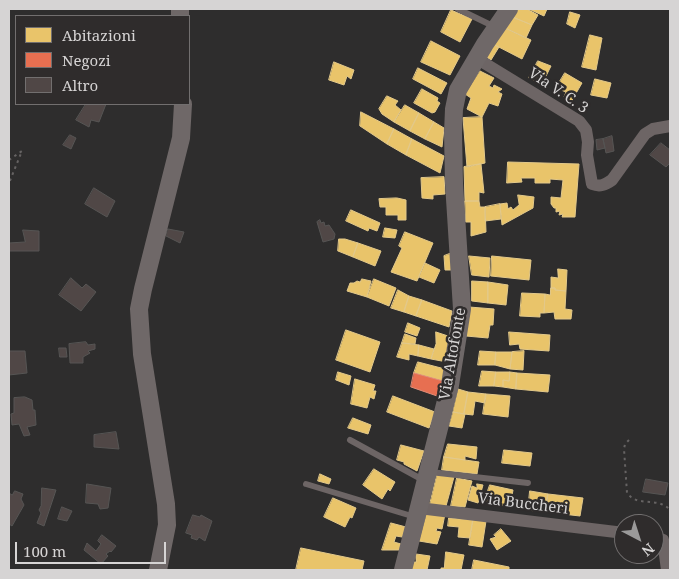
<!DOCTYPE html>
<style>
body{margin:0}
#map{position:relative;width:679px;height:579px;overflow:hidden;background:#2e2d2d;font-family:"Noto Serif",serif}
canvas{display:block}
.frame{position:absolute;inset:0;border:10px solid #d6d4d4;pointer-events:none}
.legend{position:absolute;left:15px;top:15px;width:175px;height:90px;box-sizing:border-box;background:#2f2c2c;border:1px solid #726f6f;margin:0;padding:6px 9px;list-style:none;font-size:15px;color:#d6d4d4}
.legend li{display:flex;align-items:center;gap:10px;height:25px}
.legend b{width:25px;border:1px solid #726f6f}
.north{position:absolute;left:614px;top:514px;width:50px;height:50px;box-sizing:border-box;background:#2f2c2c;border:1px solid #726f6f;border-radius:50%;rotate:140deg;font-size:14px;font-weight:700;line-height:20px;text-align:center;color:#d6d4d4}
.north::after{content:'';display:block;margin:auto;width:18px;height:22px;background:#9b9a9a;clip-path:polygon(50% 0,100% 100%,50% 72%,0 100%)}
.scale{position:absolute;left:15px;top:542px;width:151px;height:22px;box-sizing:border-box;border:2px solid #d6d4d4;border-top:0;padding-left:6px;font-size:15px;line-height:18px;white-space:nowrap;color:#d6d4d4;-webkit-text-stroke:4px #2f2c2c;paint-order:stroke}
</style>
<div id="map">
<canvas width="679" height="579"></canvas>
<div class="frame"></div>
<ul class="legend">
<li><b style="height:14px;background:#e9c46a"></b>Abitazioni</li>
<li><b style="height:14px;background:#e76f51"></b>Negozi</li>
<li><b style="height:14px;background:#504746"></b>Altro</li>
</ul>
<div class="north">N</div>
<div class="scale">100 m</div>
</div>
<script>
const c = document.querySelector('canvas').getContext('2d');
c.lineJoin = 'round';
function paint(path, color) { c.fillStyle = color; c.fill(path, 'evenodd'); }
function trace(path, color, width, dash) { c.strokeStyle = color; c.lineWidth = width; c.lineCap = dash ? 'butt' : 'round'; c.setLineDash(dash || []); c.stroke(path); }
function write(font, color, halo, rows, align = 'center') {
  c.font = font + ' "Noto Serif",serif'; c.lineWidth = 5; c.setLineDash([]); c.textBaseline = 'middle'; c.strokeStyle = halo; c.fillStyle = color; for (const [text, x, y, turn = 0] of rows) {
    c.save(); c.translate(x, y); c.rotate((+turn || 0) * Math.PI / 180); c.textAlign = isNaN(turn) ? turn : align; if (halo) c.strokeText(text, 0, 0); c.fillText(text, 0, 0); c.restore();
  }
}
const homes = new Path2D(`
 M515,9H527L538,15L532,25L510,16Z
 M532,9H547L544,16L531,10Z
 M451,10L472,19L460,42L441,32Z
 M570,12L580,15L575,28L567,24Z
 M510,16L532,25L526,38L503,27Z
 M503,27L531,40L522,59L493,44Z
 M590,35L602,38L596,70L582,67Z
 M431,41L460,56L450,75L421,62Z
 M493,44L499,47L491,60L485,56Z
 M538,61L551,66L542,84L529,78Z
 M334,62L354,70L351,79L347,76L344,85L329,80Z
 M418,68L447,83L441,94L413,79Z
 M480,71L494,78L489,86L493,88L494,85L502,89L498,92L502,94L498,106L489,103L482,117L467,109L471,98L465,94Z
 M565,73L582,83L571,102L564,97L566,92L556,88Z
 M595,79L611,83L607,98L591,95Z
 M422,89L438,98L437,101L440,103L435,112L432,113L414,103Z
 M387,96L398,101L395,105L401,110L394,122L382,114L379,109Z
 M405,105L419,113L410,131L394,122Z
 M361,112L394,129L387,144L360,126Z
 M419,113L434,122L425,139L410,131Z
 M482,117L485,163L467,167L463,118Z
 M434,122L444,128L442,147L425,139Z
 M394,129L412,139L406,155L387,144Z
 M412,139L444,156L440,173L406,155Z
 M508,162L579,164L575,217H562L563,214L559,215L560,211L556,212V208H554L551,204V197L561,198L563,180L550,179V183H535V178H521L522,182L507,183Z
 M481,164L484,193L479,192V201H465L464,167Z
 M444,177L445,194L433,195V199L422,198L421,178Z
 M518,195L534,197L533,208L502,225L500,204L507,203L508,209L511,207L513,210L519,205Z
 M397,198L406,200V220H398V215H386V207H380L379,199Z
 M465,201H479L480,207H485L486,232L471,236V222H466Z
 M500,204L501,219L485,221V207Z
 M351,210L380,223L377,231L369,228L368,231L346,221Z
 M385,228L397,230L395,238L383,237Z
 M405,232L433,243L417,281L391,272L402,248L399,246Z
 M339,239H345L358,243L353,257L338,251Z
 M358,243L381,251L375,266L353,257Z
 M452,253L455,270H445L444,256Z
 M469,256L490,258L489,277L472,275Z
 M492,256L531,260L529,280L491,276Z
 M425,263L440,270L434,283L419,277Z
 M558,269L567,270L566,291L555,290V288H551V277L558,278Z
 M362,279L371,281L367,297L347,291L350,283H354L357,281L360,282Z
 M374,279L396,288L389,306L367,297Z
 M472,281L488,282V303L472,301Z
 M488,282L508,285L506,305L488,303Z
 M551,288H555V290L566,291L565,309L572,310L571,319H555L554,312L544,313L545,294L550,295Z
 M398,290L409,296L404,312L391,308Z
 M522,293L545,294L544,313H540V317L520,316Z
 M409,296L422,300L416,316L404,312Z
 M422,300L452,311L449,327L416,316Z
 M469,307L494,309L493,325H490L488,338L466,336Z
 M408,323L420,328L417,336L405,332Z
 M346,330L380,342L370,372L336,360Z
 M436,332L451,337L447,362L431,359L436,344Z
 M509,332L550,335L549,351L520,349L519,344L510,345Z
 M405,334L416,338L415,344L402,343Z
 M402,343L419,345L418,356L409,354V360L397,357Z
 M419,345L434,349L431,359L418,356Z
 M480,351L496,352L495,365H478Z
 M524,351L523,370L510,369L512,352Z
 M496,352H512L510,369L495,365Z
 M418,362L445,369L443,381L414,373Z
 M482,371L496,372L494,386H479Z
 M338,372L351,376L349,385L336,380Z
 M496,372H510L509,381L503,380V387L494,386Z
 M510,372L517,373L516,389L503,387V380L509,381Z
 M517,373L550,375L548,392L516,389Z
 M355,379L375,385L373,391H376L374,399L370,397L367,408L351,404Z
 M458,389L468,392L464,414L453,412Z
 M468,392L486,394L485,403L475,401L473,415L464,414Z
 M486,394L510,396L508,417L483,414Z
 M393,396L435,412L429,428L387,412Z
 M453,412L465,414L462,428L449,426Z
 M353,418L371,425L368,434L348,428Z
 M448,444L477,447L476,459L465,456V460L444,457Z
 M401,445L424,451L417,471L404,464V462L397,460Z
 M504,450L532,453L530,466L502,463Z
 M444,457L479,462L477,474L442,470Z
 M374,469L395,482L390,491L388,489L382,499L363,485Z
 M320,474L331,479L329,484L318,481Z
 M437,475L454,477L446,506L430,504Z
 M457,478L472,481L465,507L451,506Z
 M477,484L483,485L478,503L468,500L472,486L477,488Z
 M490,485L513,490L510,507L484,502Z
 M530,491L548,494L547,502L529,501Z
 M548,494L583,498L580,516L545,512Z
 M333,498L356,508L352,518L350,517L345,527L324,517Z
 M529,501L546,503L545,512L527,510Z
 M427,512L445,514L442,529L437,528L436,531L441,532L437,544L419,541Z
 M449,518L473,520L470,538L458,537L459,527L448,526Z
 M473,520L486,521L482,547L469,545Z
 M391,523L406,527L402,537L396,536L394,542L401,544L399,550H382Z
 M501,529L511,541L497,550L490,539L496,537L494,535Z
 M301,548L364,561L362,570H296Z
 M446,552L464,555L461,570H441V568H444Z
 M416,554L430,556L427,570H410L413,562H416Z
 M474,560L509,567V570H472Z`);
const shops = new Path2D(`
 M414,373L443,381L440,397L411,387Z`);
const building = new Path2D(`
 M86,104H106L99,122L91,120L89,127L76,120Z
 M70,135L76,138L71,149L63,145Z
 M612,136L614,151L606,153L603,139Z
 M603,139L605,148L597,150L596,140Z
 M661,143L670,150V163L666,167L650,155Z
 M94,188L115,201L107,217L85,204Z
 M320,220L321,223L324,222L325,226L329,225L335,234L334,239L323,242L317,222Z
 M168,229L184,232L180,243L166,236Z
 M23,230L39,231V251H9V243L25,242Z
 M71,278L82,288L86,284L96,292L81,311L59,295Z
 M86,342L88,345L95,344V349L88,351L90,353L83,357V363H70L69,344Z
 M59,348H66L67,357H60Z
 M9,351H25L27,373L9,375Z
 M25,397L32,400L33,410H35L36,425L27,427L30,435L24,436L19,424L12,425L11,414L14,413V398Z
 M116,432L119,449L94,447V435Z
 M646,479L668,483L665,495L643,492Z
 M87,484L111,488L108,508L100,509L98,504L86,503Z
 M42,488L56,490L44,526L37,523L41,513L39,510L41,506Z
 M15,491L23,494L21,499L24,505L12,526L9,524V493L12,495Z
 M62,507L72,511L67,521L58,519Z
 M193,515L200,517L201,515L212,521L205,541L199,537L197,540L191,538L192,535L186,533Z
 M102,535L116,546L111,552L110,551L106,554L108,556L101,564L84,550L87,543L96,551L101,544L98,541Z`);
const path = new Path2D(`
 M9,160L22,151L9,183
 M629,440L625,444L624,449L627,493C638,508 658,496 670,510`);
const lane = new Path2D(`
 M458,9L495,27
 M350,440L423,480
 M430,472L528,483
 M306,484L415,517`);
const street = new Path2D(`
 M476,58L579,121L586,130L588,142L587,155L592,184C600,187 605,185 612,180L645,134L653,129L670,126
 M419,508L624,533
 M654,537L663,540L667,570`);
const secondary = new Path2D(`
 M180,9V16
 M158,570L167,525L166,504L142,354L139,309L143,289L181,138L183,104
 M403,570L450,385L462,309L454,183L453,133L454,109L458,90L485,44L509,9`);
const streetNames = [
 ["Via V. C. 3",558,91,34],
 ["Via Altofonte",453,354,-80],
 ["Via Buccheri",523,504,7]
];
paint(homes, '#e9c46a');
trace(homes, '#e3c98a', 1);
paint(shops, '#e76f51');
trace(shops, '#e28d78', 1);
paint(building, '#504746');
trace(building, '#565554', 1);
trace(path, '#666363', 2, [2.5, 4]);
trace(lane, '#6d6565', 6);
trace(street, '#6d6565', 12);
trace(secondary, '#6f6868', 18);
write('15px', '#d6d4d4', '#2f2c2c', streetNames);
</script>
